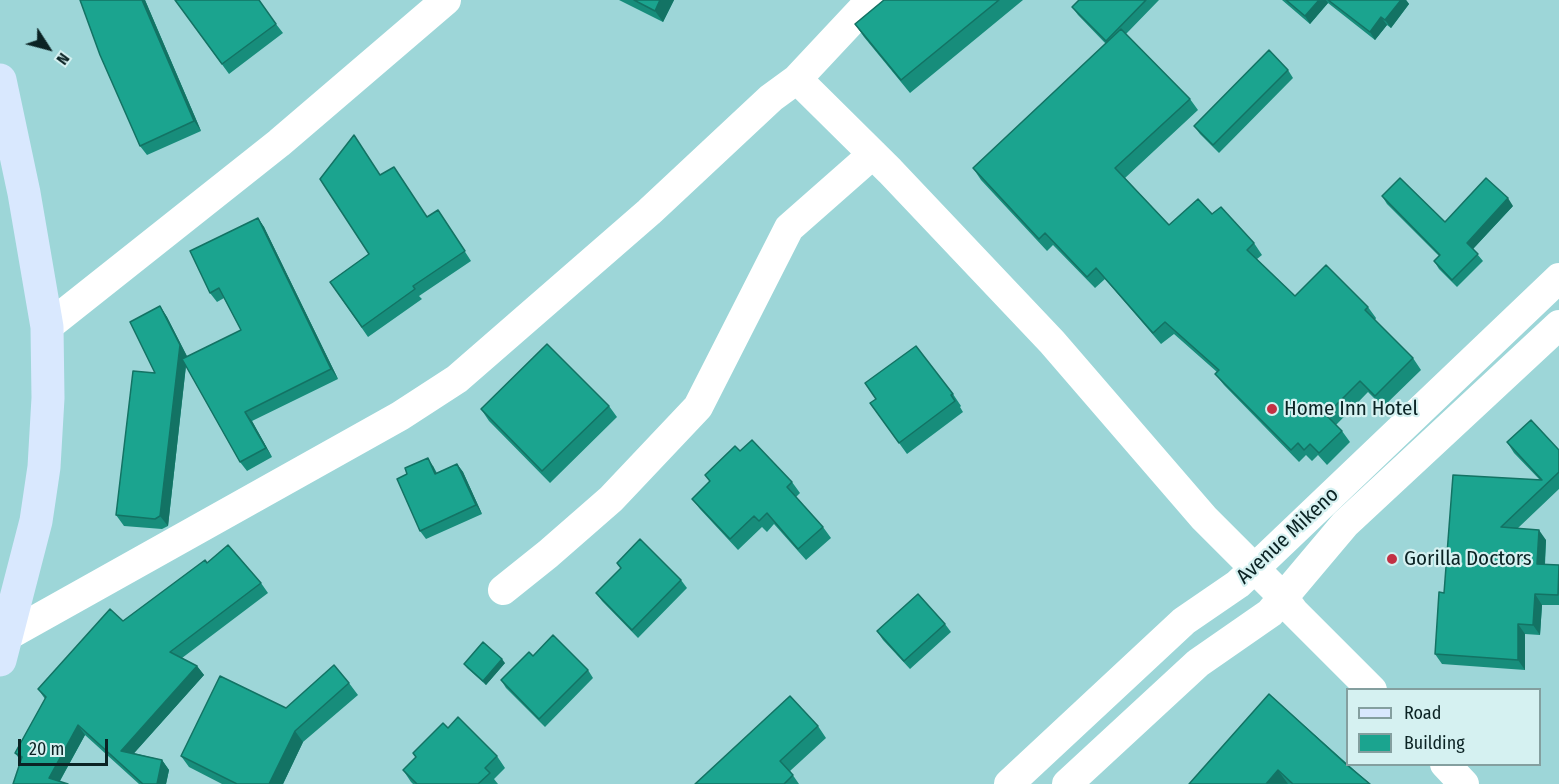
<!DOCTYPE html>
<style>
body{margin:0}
#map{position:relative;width:1559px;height:784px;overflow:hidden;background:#9dd6d8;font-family:"Fira Sans Condensed",sans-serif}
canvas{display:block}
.legend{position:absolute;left:1346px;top:688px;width:195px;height:78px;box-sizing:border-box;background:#d5f1f1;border:2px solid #849f9f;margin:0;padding:8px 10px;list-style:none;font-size:18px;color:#0b2324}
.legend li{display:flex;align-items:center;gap:12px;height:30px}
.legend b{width:30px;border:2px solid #849f9f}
.north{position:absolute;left:18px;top:18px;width:60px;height:60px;-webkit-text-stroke:4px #d5f1f1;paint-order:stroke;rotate:126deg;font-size:16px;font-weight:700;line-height:24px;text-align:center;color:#0b2324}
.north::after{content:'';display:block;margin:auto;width:21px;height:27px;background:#0b2324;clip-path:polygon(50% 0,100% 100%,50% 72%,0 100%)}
.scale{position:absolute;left:18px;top:739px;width:90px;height:27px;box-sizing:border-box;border:3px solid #0b2324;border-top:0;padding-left:8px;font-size:18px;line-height:21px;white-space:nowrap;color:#0b2324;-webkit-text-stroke:4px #d5f1f1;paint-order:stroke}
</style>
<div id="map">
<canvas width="1559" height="784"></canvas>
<ul class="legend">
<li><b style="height:8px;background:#d9e8fe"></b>Road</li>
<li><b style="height:16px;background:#1ba48f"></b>Building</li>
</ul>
<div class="north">N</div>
<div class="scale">20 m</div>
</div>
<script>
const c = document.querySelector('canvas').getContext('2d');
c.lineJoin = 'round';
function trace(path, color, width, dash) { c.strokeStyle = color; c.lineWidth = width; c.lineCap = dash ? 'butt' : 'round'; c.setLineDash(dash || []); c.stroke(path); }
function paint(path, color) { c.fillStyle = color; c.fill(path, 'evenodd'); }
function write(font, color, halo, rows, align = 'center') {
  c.font = font + ' "Fira Sans Condensed",sans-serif'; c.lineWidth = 4.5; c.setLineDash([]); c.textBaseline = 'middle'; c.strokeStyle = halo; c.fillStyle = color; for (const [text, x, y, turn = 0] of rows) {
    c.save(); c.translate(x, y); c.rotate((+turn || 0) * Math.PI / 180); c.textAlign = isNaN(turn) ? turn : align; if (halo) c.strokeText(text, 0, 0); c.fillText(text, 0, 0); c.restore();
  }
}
const street = new Path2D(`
 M797,79L890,171L1052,342L1204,518L1283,597L1294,612L1372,690
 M47,327L279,143L446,0
 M503,590L548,554L611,499L698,407L789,228L873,154
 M7,636L400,416L457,379L649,212L771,98L797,79L871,0
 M1445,764L1464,784
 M1009,784L1184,621L1238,584L1254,569L1559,278
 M1067,784L1198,663L1270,613L1345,524L1559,325`);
const primary = new Path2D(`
 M0,80L24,193L47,327L48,398L44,467L36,521L0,660`);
const wall = new Path2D(`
 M80,0H145L201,131L147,155L140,146Z
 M175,0L276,24L283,33L229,74Z
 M619,0H674L663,22Z
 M884,0H1023L910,93L864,37L855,24Z
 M1079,0H1159L1126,34L1190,99L1198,110L1125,178L1169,225L1212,214L1254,243L1262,255L1257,259L1295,296L1368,307L1376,318L1375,320L1413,358L1421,370L1383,407L1368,392L1336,425L1342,431L1350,442L1327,465L1318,455L1312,461L1306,455L1299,462L1224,385L1215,374L1217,372L1174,334L1161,344L1105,279L1095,288L1053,245L1047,251L981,180L973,168L1106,44L1078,15L1072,7Z
 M1282,0H1406L1409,4L1391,28L1387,25L1375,40L1328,3L1310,24Z
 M1288,70L1293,78L1219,153L1200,134L1194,126Z
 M381,175L427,217L438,210L471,261L419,296L422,299L368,337L330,282L369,254Z
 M1382,196L1445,222L1513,206L1473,249L1483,261L1457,287L1439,269L1434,261L1439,256L1387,204Z
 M258,218L264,227L338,379L252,421L272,457L247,471L240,462L186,366L168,526L162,529L124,526L116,515L155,373L160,306L167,317L187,357L241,330L224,298L217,302L210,293Z
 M953,394L961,406L960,407L963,412L907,454L870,403Z
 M609,406L617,417L550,483L489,421L481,409Z
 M1507,442L1559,450V489L1518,528L1546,540L1545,565H1559V605H1542L1540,635L1525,634V670L1442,664L1435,654L1444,593L1540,480L1514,453Z
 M740,451L792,482L800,493L796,497L823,527L831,538L806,560L774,524L767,532L762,527L738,550L700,509L692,499L710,482L705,475Z
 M457,464L463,472L482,514L426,539L420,531L433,466L437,473Z
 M207,563L261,583L268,593L182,658L197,666L204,675L134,753L162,760L169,770L166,784H139L85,735L60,781L13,784L21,761L15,753L45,699L38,689L123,621Z
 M617,563L681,580L687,588L638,638L602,601L596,593L621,568Z
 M945,624L951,632L910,669L883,640L877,631Z
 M533,656L588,670L593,678L545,727L506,688L501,680Z
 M505,663L486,685L467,668L464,664Z
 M349,683L358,695L303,742L283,784H222L189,767L181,756L286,708Z
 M1269,694L1370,784H1189Z
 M818,726L826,738L790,771L799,784H695Z
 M448,728L497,756L505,768L494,779L498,784H413L411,782L403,770L416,758L413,753Z`);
const shadedWall = new Path2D(`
 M142,0H145L201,131L194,121Z
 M660,0H674L663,22L655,11Z
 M1319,0H1326L1328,3L1310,24L1305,16Z
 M1401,0H1406L1409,4L1391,28L1385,20Z
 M1381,17L1387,25L1375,40L1370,32Z
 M1508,198L1513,206L1472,250L1467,243Z
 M258,218L264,227L338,379L331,369Z
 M160,306L167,317L187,356L168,526L160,516Z
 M245,412L252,421L272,457L266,448Z
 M428,458L433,466L440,482L435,474Z
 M457,464L463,472L482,514L476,505Z
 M1539,530L1546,540L1544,575L1537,564Z
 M1535,594L1542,605L1540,635L1533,625Z
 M1518,624L1525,634V670L1518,660Z
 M502,659L505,663L486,685L483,681Z
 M197,666L204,675L128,760L121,751Z
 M78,725L85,735L58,784L49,778Z
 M295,731L303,742L283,784H269Z
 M162,760L169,770L166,784H157Z
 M1278,770L1288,784H1266Z`);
const building = new Path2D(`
 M80,0H142L194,121L140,146L100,55Z
 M175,0H259L276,24L222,64Z
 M634,0H660L655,11Z
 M884,0H999L901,80L855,24Z
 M1079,0H1146L1106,41L1072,7Z
 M1286,0H1319L1305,16Z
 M1328,0H1401L1385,20L1381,17L1370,32Z
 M1121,29L1190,99L1115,168L1169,225L1198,199L1212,214L1221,207L1254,243L1247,250L1295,296L1326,265L1368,307L1365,310L1413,358L1375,396L1360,381L1326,415L1342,431L1319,453L1310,444L1304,450L1298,443L1291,450L1215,374L1219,370L1165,322L1153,333L1096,268L1087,277L1045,233L1039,239L973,168Z
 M1269,50L1288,70L1213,145L1194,126Z
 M354,135L380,175L394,167L427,217L438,210L465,251L413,286L415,289L362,327L330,282L369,254L320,179Z
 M1400,178L1445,222L1486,178L1508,198L1467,243L1478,254L1452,280L1434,261L1440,255L1382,196Z
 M258,218L331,369L245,412L266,448L240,462L182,359L241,330L219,288L210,293L190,251Z
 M160,306L180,345L160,516L155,519L116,515L133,371L155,373L130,322Z
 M547,344L609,406L542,471L481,409Z
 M916,346L953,394L951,395L955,401L899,443L870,403L876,399L865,383Z
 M1531,420L1559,450V472L1501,527L1539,530L1537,564L1559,565L1558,595L1535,594L1533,625L1518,624V660L1435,654L1439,592L1444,593L1453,475L1542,480L1507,442Z
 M752,440L792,482L787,487L823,527L798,549L767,513L759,521L754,516L730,539L692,499L710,481L705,475L735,446L740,451Z
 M428,458L435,474L457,464L476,505L420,531L397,479L407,474L405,468Z
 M640,539L681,580L632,630L596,593L621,568L617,563Z
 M228,545L261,583L170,652L197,666L121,751L162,760L157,784H143L78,725L49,778L68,784H13L22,757L15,753L46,697L38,689L110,609L123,621L205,560L207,563Z
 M918,594L945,624L904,661L877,631Z
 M553,635L588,670L539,719L501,680L529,652L533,656Z
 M483,642L502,659L483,681L464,664Z
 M334,665L349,683L295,731L269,784H237L181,756L220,676L286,708Z
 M1269,694L1347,765L1370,784H1293L1278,770L1266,784H1189Z
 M790,696L818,726L780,761L793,775L784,784H695Z
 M458,717L497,756L485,768L490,773L478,784H417L403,770L416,757L413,753L443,723L448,728Z`);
const markers = [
 [1272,409,6,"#c23144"],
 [1392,559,6,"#c23144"]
];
const poiNames = [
 ["Home Inn Hotel",1284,409],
 ["Gorilla Doctors",1404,559]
];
const streetNames = [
 ["Avenue Mikeno",1288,536,-43]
];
trace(street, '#fff', 30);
trace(primary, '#d9e8fe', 33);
paint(wall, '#178d7b');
paint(shadedWall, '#137364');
paint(building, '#1ba48f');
trace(building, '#137364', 1.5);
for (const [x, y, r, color] of markers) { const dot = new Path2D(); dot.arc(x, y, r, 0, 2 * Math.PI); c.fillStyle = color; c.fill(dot); trace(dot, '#d5f1f1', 2); }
write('21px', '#0b2324', '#d5f1f1', poiNames, 'left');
write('21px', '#0b2324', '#d5f1f1', streetNames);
</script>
